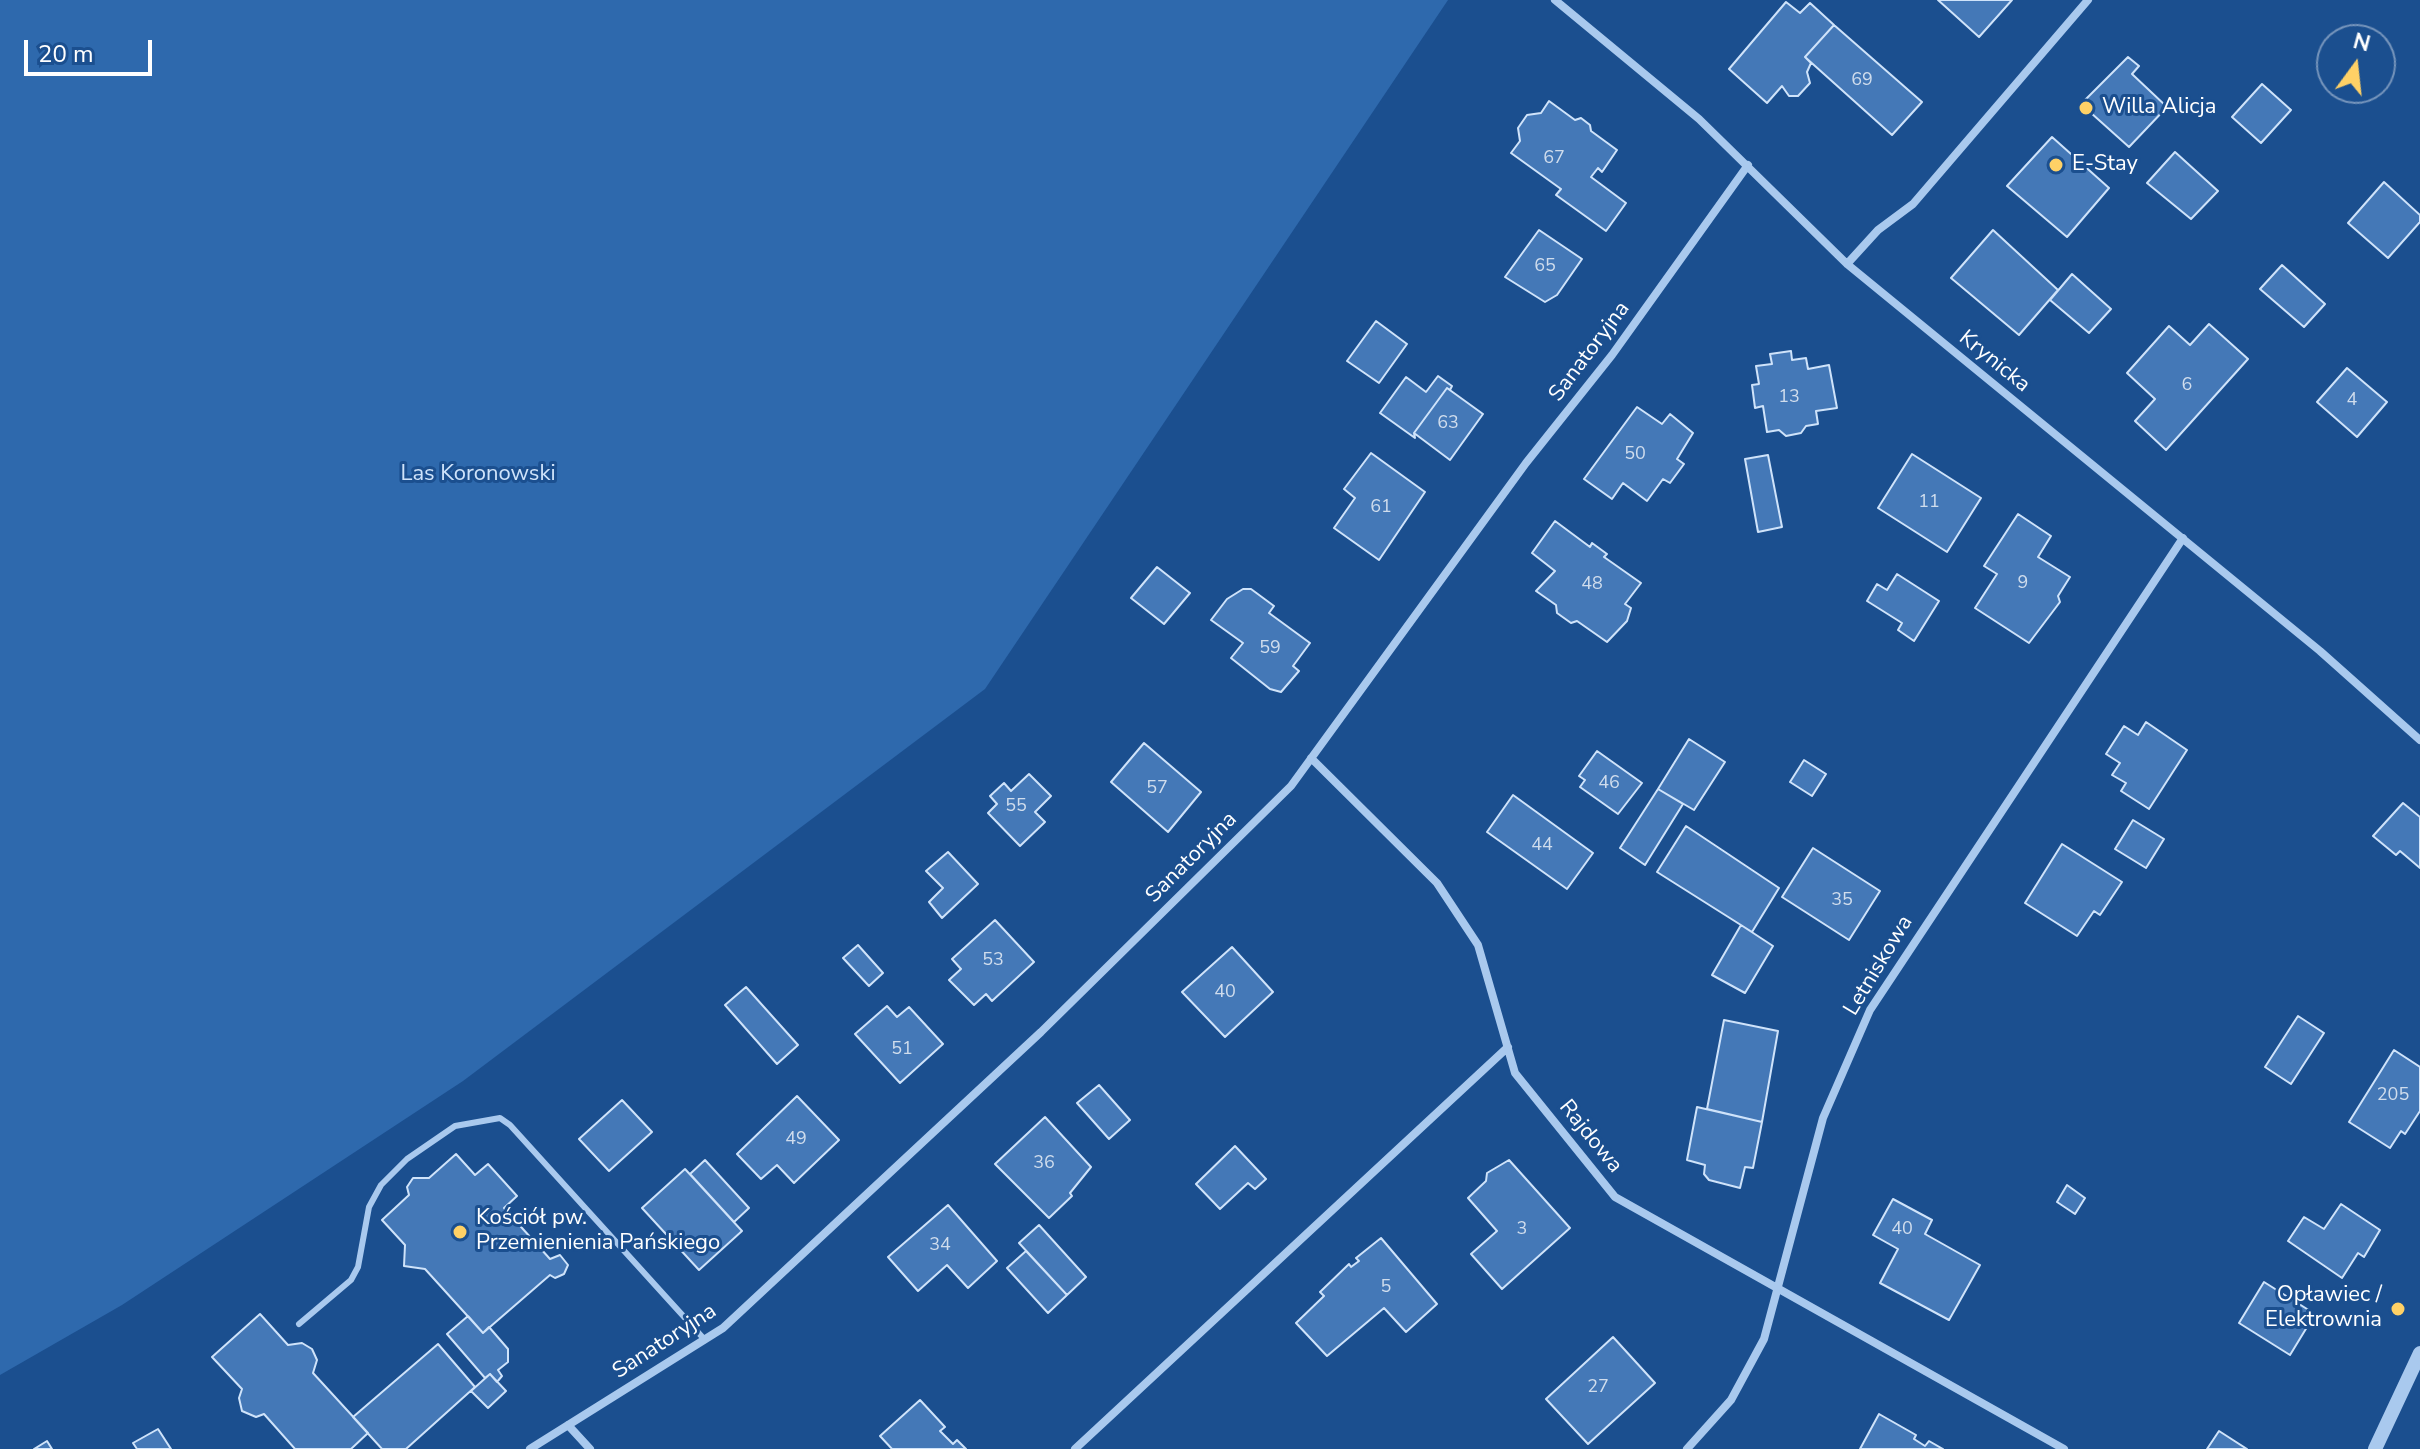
<!DOCTYPE html>
<meta charset="utf-8">
<style>
body{margin:0}
#map{position:relative;width:2420px;height:1449px;overflow:hidden;background:#1b4f8f;font-family:"Nunito Sans",sans-serif}
canvas{display:block}
.north{position:absolute;left:2316px;top:24px;width:80px;height:80px;box-sizing:border-box;background:#1b4f8f;border:2px solid #7695bc;border-radius:50%;rotate:15deg;font-size:22px;font-weight:700;line-height:32px;text-align:center;color:#fff}
.north::after{content:'';display:block;margin:auto;width:28px;height:36px;background:#ffd166;clip-path:polygon(50% 0,100% 100%,50% 72%,0 100%)}
.scale{position:absolute;left:24px;top:40px;width:128px;height:36px;box-sizing:border-box;border:4px solid #fff;border-top:0;padding-left:10px;font-size:24px;line-height:28px;white-space:nowrap;color:#fff;-webkit-text-stroke:6px #1b4f8f;paint-order:stroke}
</style>
<div id="map">
<canvas width="2420" height="1449"></canvas>
<div class="north">N</div>
<div class="scale">20 m</div>
</div>
<script>
const c = document.querySelector('canvas').getContext('2d');
c.lineJoin = 'round';
function paint(path, color) { c.fillStyle = color; c.fill(path, 'evenodd'); }
function trace(path, color, width, dash) { c.strokeStyle = color; c.lineWidth = width; c.lineCap = dash ? 'butt' : 'round'; c.setLineDash(dash || []); c.stroke(path); }
function write(font, color, halo, rows, align = 'center') {
  c.font = font + ' "Nunito Sans",sans-serif'; c.lineWidth = 6; c.setLineDash([]); c.textBaseline = 'middle'; c.strokeStyle = halo; c.fillStyle = color; for (const [text, x, y, turn = 0] of rows) {
    c.save(); c.translate(x, y); c.rotate((+turn || 0) * Math.PI / 180); c.textAlign = isNaN(turn) ? turn : align; if (halo) c.strokeText(text, 0, 0); c.fillText(text, 0, 0); c.restore();
  }
}
const green = new Path2D(`
 M0,0H1448L985,689L463,1081L122,1305L0,1375Z`);
const building = new Path2D(`
 M1938,0H2012L1979,37Z
 M1786,2L1800,13L1810,3L1834,25L1805,57L1811,63L1807,72L1810,83L1798,96H1789L1782,86L1767,103L1729,69Z
 M1834,25L1922,102L1892,135L1805,57Z
 M2128,57L2139,66L2132,74L2167,107L2129,147L2081,104Z
 M2262,84L2291,110L2261,143L2232,117Z
 M1549,101L1575,120L1581,118L1590,125L1591,131L1617,150L1602,172L1598,168L1591,177L1626,203L1606,231L1556,195L1561,189L1511,153L1520,141L1518,128L1527,115L1541,113Z
 M2052,137L2109,188L2067,237L2007,186Z
 M2175,152L2218,191L2191,219L2147,183Z
 M2384,182L2420,215V222L2388,258L2348,223Z
 M1539,230L1582,259L1557,295L1545,302L1505,277Z
 M1993,230L2058,290L2019,335L1951,278Z
 M2282,265L2325,304L2304,327L2260,289Z
 M2072,274L2111,309L2089,333L2050,300Z
 M1376,321L1407,344L1379,383L1347,361Z
 M2209,324L2248,359L2166,450L2135,421L2155,399L2127,373L2169,326L2190,345Z
 M1791,351L1792,360L1806,358L1808,369L1829,365L1837,408L1816,411L1818,424L1806,426L1801,433L1786,436L1779,430L1767,432L1763,406L1755,408L1752,385L1759,384L1756,366L1772,364L1770,354Z
 M2347,368L2387,402L2357,437L2317,402Z
 M1438,376L1452,386L1450,390L1447,388L1414,433L1415,438L1380,413L1406,377L1426,392Z
 M1447,388L1483,414L1450,460L1414,433Z
 M1637,407L1662,424L1670,414L1693,433L1677,459L1684,464L1670,483L1663,479L1647,501L1623,483L1612,499L1584,479Z
 M1371,453L1425,492L1379,560L1334,528L1355,498L1344,489Z
 M1912,454L1981,498L1947,552L1878,508Z
 M1768,455L1782,527L1758,532L1745,459Z
 M2018,514L2051,536L2038,557L2070,577L2058,596L2060,602L2029,643L1975,608L1997,574L1984,566Z
 M1555,521L1590,547L1592,543L1607,554L1604,557L1641,583L1625,604L1631,608L1627,621L1607,642L1577,621L1571,623L1557,613L1556,605L1536,591L1555,571L1532,553Z
 M1157,567L1190,593L1164,624L1131,598Z
 M1897,574L1939,601L1914,641L1898,630L1902,623L1867,601L1877,584L1887,590Z
 M1243,589H1251L1274,606L1269,613L1310,643L1293,666L1299,671L1281,692L1270,689L1231,658L1243,643L1211,620L1227,599Z
 M2146,722L2187,750L2149,809L2121,791L2126,783L2112,775L2120,763L2106,754L2124,726L2138,735Z
 M1689,739L1725,762L1694,810L1658,789Z
 M1144,743L1201,792L1168,832L1111,782Z
 M1597,751L1642,783L1618,814L1580,787L1585,780L1579,776Z
 M1804,760L1826,774L1812,796L1790,782Z
 M1029,774L1051,796L1035,812L1045,822L1020,846L988,813L997,804L990,796L1004,783L1011,791Z
 M1658,789L1683,804L1645,865L1620,848Z
 M1513,795L1593,853L1567,889L1487,832Z
 M2403,803L2420,817V868L2400,851L2396,855L2373,836Z
 M2133,820L2164,839L2146,868L2115,849Z
 M1686,826L1779,888L1752,932L1657,872Z
 M2062,844L2122,882L2100,915L2094,911L2077,936L2025,903Z
 M1813,848L1880,891L1849,940L1782,897Z
 M948,852L978,884L942,918L929,902L943,888L926,871Z
 M995,920L1034,962L992,1001L986,994L974,1005L949,980L961,969L952,959Z
 M1741,925L1773,946L1745,993L1712,975Z
 M858,945L883,973L869,986L843,958Z
 M1232,947L1273,992L1225,1037L1182,992Z
 M746,987L798,1045L777,1064L725,1005Z
 M887,1006L897,1017L909,1007L943,1044L900,1083L855,1034Z
 M2298,1016L2324,1033L2291,1084L2265,1067Z
 M1724,1020L1778,1031L1762,1122L1707,1109Z
 M2394,1050L2420,1067V1111L2405,1134L2401,1131L2390,1148L2349,1122Z
 M1099,1085L1130,1120L1109,1139L1077,1103Z
 M797,1096L839,1140L794,1183L777,1165L761,1179L737,1154Z
 M622,1100L652,1132L609,1171L579,1139Z
 M1697,1107L1762,1122L1753,1168L1745,1167L1740,1188L1709,1180L1704,1174L1705,1165L1687,1160Z
 M1045,1117L1091,1167L1070,1193L1072,1196L1049,1218L995,1164Z
 M1235,1146L1266,1179L1255,1189L1248,1183L1220,1209L1196,1184Z
 M456,1154L475,1175L488,1164L517,1196L504,1208L550,1259L560,1255L568,1265L564,1274L555,1278L550,1275L483,1333L425,1269L404,1266L405,1245L382,1220L409,1195L407,1187L413,1178H429Z
 M705,1160L749,1208L734,1222L690,1174Z
 M1509,1160L1570,1228L1502,1289L1471,1254L1497,1231L1468,1198L1486,1181L1487,1173Z
 M685,1169L742,1231L699,1270L642,1208Z
 M2067,1185L2085,1198L2075,1214L2057,1202Z
 M1893,1199L1932,1220L1925,1234L1980,1265L1949,1320L1880,1283L1898,1249L1873,1235Z
 M2341,1204L2380,1230L2364,1257L2358,1253L2342,1278L2288,1241L2304,1217L2324,1229Z
 M948,1205L997,1261L968,1288L947,1265L918,1291L888,1257Z
 M1039,1225L1086,1277L1067,1295L1019,1243Z
 M1381,1238L1437,1304L1406,1332L1384,1308L1327,1356L1296,1323L1324,1296L1320,1292L1349,1264L1351,1267L1359,1261L1356,1258Z
 M1026,1251L1067,1295L1048,1313L1007,1268Z
 M2264,1282L2315,1314L2290,1355L2239,1323Z
 M260,1314L288,1345L302,1343L312,1349L317,1360L313,1373L368,1433L351,1449H295L264,1414L256,1417L242,1411L239,1398L242,1389L212,1357Z
 M468,1316L483,1333L489,1327L508,1349V1362L498,1370L502,1376L497,1382L490,1374L485,1378L447,1334Z
 M1613,1337L1655,1383L1588,1444L1546,1399Z
 M438,1344L475,1387L406,1449H382L353,1417Z
 M490,1374L506,1391L488,1408L471,1391Z
 M920,1400L945,1427L940,1431L953,1444L957,1440L966,1449H892L880,1436Z
 M1879,1414L1916,1435L1914,1439L1925,1446L1929,1441L1943,1449H1860Z
 M158,1429L171,1449H137L133,1443Z
 M2219,1431L2247,1449H2207Z
 M47,1441L52,1449H34Z`);
const service = new Path2D(`
 M299,1324L351,1280L358,1267L369,1207L381,1185L407,1159L455,1126L500,1118L510,1125L705,1340`);
const minor = new Path2D(`
 M1555,0L1699,119L1847,264L2320,651L2420,740
 M1847,264L1878,230L1913,204L2088,0
 M1311,758L1437,883L1478,945L1515,1073L1615,1197L2064,1449
 M568,1425L590,1449
 M530,1449L723,1328L1041,1032L1291,786L1526,463L1612,355L1748,165
 M1075,1449L1508,1047
 M1687,1449L1731,1400L1764,1339L1823,1118L1870,1010L2183,538`);
const tertiary = new Path2D(`
 M2375,1449L2420,1353`);
const markers = [
 [2086,108,8,"#ffd166"],
 [2056,165,8,"#ffd166"],
 [460,1232,8,"#ffd166"],
 [2398,1309,8,"#ffd166"]
];
const numberNames = [
 ["69",1862,81],
 ["67",1554,159],
 ["65",1545,267],
 ["6",2187,386],
 ["13",1789,398],
 ["4",2352,401],
 ["63",1448,424],
 ["50",1635,455],
 ["11",1929,503],
 ["61",1381,508],
 ["9",2023,584],
 ["48",1592,585],
 ["59",1270,649],
 ["46",1609,784],
 ["57",1157,789],
 ["55",1016,807],
 ["44",1542,846],
 ["35",1842,901],
 ["53",993,961],
 ["40",1225,993],
 ["51",902,1050],
 ["205",2393,1096],
 ["49",796,1140],
 ["36",1044,1164],
 ["3",1522,1230],
 ["40",1902,1230],
 ["34",940,1246],
 ["5",1386,1288],
 ["27",1598,1388]
];
const poiNames = [
 ["Willa Alicja",2102,108],
 ["E-Stay",2072,165],
 ["Kościół pw.",476,1219],
 ["Przemienienia Pańskiego",476,1244],
 ["Opławiec /",2382,1296,"right"],
 ["Elektrownia",2382,1321,"right"]
];
const streetNames = [
 ["Sanatoryjna",1590,352,-53],
 ["Krynicka",1994,362,39],
 ["Sanatoryjna",1192,858,-45],
 ["Letniskowa",1879,966,-59],
 ["Rajdowa",1590,1137,51],
 ["Sanatoryjna",665,1342,-33]
];
const parkNames = [
 ["Las Koronowski",478,475]
];
paint(green, '#2e69ad');
paint(building, '#4478b7');
trace(building, '#cfe3fa', 2);
trace(service, '#a9c9ee', 6);
trace(minor, '#a9c9ee', 8);
trace(tertiary, '#a9c9ee', 14);
for (const [x, y, r, color] of markers) { const dot = new Path2D(); dot.arc(x, y, r, 0, 2 * Math.PI); c.fillStyle = color; c.fill(dot); trace(dot, '#1b4f8f', 3); }
write('18px', '#d0dded', null, numberNames);
write('22px', '#fff', '#1b4f8f', poiNames, 'left');
write('22px', '#fff', '#1b4f8f', streetNames);
write('22px', '#cfe3fa', '#1b4f8f', parkNames);
</script>
